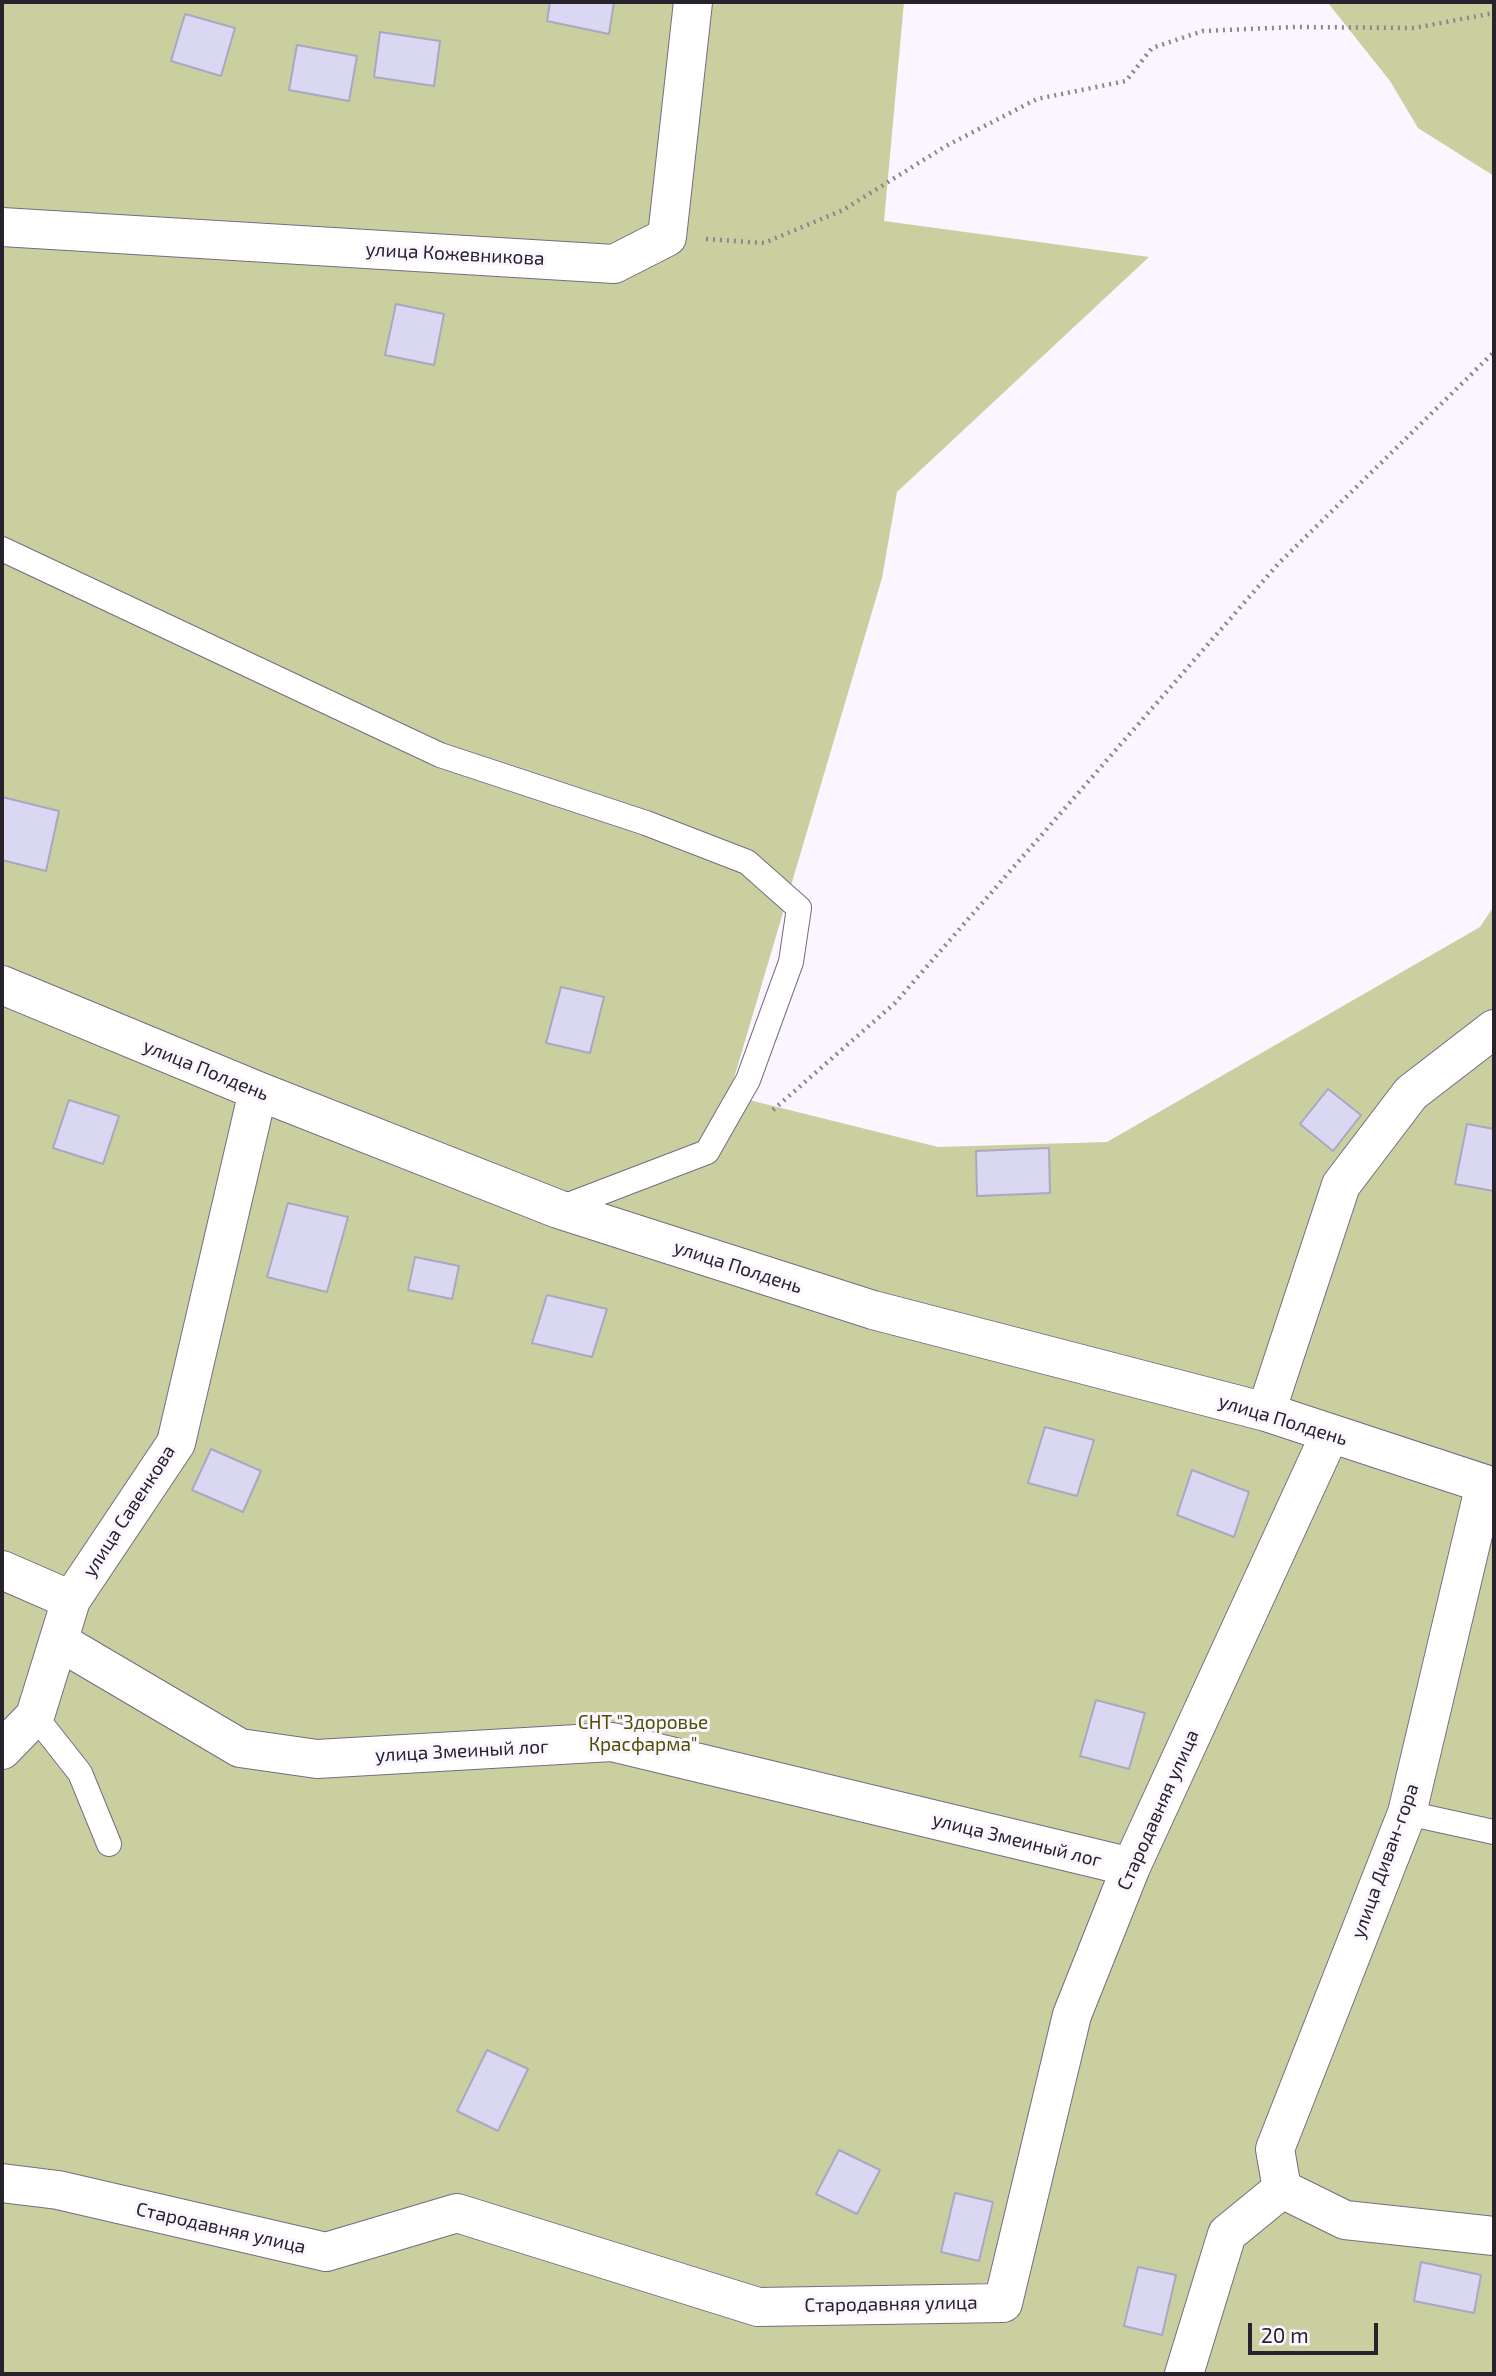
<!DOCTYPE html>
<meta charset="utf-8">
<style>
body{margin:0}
#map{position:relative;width:1496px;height:2376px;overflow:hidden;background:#faf5ff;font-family:"Exo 2",sans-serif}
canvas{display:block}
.frame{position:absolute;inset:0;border:4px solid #27222c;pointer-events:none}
.scale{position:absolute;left:1248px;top:2323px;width:130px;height:32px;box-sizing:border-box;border:4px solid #27222c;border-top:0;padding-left:9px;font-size:21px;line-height:24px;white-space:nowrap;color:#27222c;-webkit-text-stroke:5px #faf5ff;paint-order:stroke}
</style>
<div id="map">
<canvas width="1496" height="2376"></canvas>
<div class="frame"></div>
<div class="scale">20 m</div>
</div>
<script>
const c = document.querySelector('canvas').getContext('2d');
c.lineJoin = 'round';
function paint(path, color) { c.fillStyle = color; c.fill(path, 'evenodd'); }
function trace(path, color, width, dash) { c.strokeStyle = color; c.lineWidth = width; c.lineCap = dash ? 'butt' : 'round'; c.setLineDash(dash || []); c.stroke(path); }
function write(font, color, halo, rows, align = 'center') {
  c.font = font + ' "Exo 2",sans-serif'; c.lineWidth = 6; c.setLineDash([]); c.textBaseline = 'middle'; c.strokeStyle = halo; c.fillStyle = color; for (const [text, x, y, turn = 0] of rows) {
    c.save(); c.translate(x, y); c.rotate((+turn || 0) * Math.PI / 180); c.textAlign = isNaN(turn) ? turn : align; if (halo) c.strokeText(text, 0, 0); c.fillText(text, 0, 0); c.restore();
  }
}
const green = new Path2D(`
 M2,2H904L884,221L1149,257L897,492L882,578L729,1095L938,1147L1107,1142L1480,927L1494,906V2374H2Z
 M1320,2H1494V176L1418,128L1390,81L1328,3Z`);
const building = new Path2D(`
 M550,2H614L609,34L547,21Z
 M185,14L235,28L221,76L171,61Z
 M380,32L440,41L434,86L374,77Z
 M297,45L357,56L349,101L289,90Z
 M396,304L444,314L434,365L385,355Z
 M2,797L59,811L46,871L2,860Z
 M561,987L604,997L590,1053L546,1043Z
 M1328,1089L1361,1115L1333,1151L1300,1124Z
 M69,1100L119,1116L103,1164L53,1148Z
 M1467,1124L1494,1129V1191L1455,1184Z
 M1049,1148L1050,1193L977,1196L976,1151Z
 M288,1203L348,1217L327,1292L267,1277Z
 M415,1257L459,1266L452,1299L408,1290Z
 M547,1295L607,1309L592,1357L532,1343Z
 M1045,1427L1094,1440L1077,1496L1028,1483Z
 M211,1449L261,1471L243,1512L192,1490Z
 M1192,1470L1249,1492L1234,1537L1177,1515Z
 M1096,1700L1145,1713L1129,1769L1080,1756Z
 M487,2050L528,2069L498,2131L457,2111Z
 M839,2150L880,2170L857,2214L816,2194Z
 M955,2193L993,2202L979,2261L941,2252Z
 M1421,2262L1481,2275L1474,2313L1414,2301Z
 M1138,2267L1176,2275L1162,2335L1124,2326Z`);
const path = new Path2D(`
 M706,239L764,243L843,210L946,146L1037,99L1126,81L1152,48L1203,31L1294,27L1414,28L1494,13
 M773,1110L895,1003L1278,564L1494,352`);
const lane = new Path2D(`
 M2,549L440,755L646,823L747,862L799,908L791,962L748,1080L707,1152L558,1209
 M35,1716L80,1773L109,1844
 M1407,1813L1494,1832`);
const street = new Path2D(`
 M2,227L614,264L667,237L693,2
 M2,985L258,1091L558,1209L873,1310L1266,1412L1494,1487
 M1266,1412L1341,1185L1411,1093L1494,1029
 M2,1570L71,1600
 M60,1642L240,1748L317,1759L612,1742L1131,1867
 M2,1750L35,1716L71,1600L176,1443L258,1091
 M2,2183L58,2190L326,2252L457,2213L758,2307L1003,2303L1072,2015L1131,1867L1330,1434
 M1282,2189L1345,2220L1494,2236
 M1184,2374L1227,2234L1282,2189L1275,2149L1407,1813L1485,1484`);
const streetNames = [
 ["улица Кожевникова",455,254,3],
 ["улица Полдень",206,1070,22],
 ["улица Полдень",738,1267,18],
 ["улица Полдень",1283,1420,17],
 ["улица Савенкова",129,1511,-57],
 ["улица Змеиный лог",462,1751,-3],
 ["Стародавняя улица",1158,1810,-66],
 ["улица Змеиный лог",1017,1840,14],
 ["улица Диван-гора",1385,1861,-70],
 ["Стародавняя улица",221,2228,13],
 ["Стародавняя улица",891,2304,-1]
];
const parkNames = [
 ["СНТ \"Здоровье",643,1723],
 ["Красфарма\"",643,1745]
];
paint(green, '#cacfa0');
paint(building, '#dad7f3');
trace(building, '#aaa7c1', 2);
trace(lane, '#776b81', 26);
trace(street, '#776b81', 40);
trace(path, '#8a858f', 4.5, [2, 5]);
trace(lane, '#fff', 24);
trace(street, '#fff', 38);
write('19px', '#27222c', '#faf5ff', streetNames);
write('19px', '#4d5001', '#faf5ff', parkNames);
</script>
